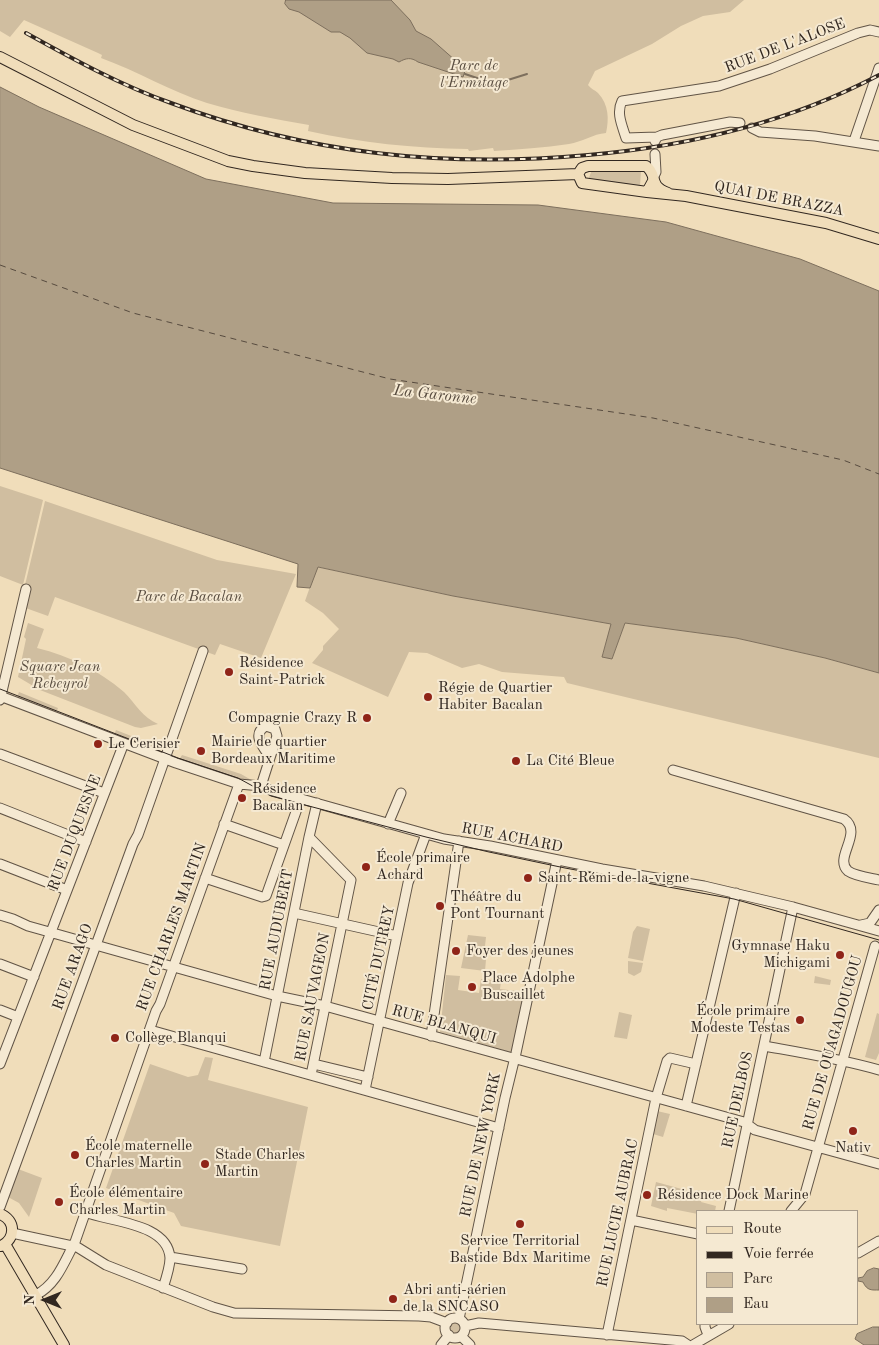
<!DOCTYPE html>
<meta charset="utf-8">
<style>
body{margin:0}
#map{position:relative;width:879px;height:1345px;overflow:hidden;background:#f0ddba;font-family:"Old Standard TT",serif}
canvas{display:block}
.legend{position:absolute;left:696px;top:1210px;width:162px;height:115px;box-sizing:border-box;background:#f5e9d2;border:1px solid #a79b8b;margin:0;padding:6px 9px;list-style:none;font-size:15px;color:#312720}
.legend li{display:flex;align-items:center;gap:10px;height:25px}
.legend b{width:25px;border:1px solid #a79b8b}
.north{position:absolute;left:20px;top:1275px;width:50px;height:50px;-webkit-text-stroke:4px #f5e9d2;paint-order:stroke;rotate:270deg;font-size:14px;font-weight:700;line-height:20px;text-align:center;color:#312720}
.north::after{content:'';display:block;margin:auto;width:18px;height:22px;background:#312720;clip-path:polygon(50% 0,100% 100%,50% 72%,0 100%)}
</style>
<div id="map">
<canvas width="879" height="1345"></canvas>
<ul class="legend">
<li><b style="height:6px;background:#f0ddba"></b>Route</li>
<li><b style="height:6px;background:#312720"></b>Voie ferrée</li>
<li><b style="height:14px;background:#d0bea0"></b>Parc</li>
<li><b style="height:14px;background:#af9f86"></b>Eau</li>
</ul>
<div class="north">N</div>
</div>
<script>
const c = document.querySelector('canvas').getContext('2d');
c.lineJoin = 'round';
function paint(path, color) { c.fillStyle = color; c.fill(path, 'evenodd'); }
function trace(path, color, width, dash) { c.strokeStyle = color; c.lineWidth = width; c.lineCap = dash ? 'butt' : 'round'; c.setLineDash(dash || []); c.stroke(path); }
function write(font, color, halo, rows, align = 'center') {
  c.font = font + ' "Old Standard TT",serif'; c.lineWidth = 4; c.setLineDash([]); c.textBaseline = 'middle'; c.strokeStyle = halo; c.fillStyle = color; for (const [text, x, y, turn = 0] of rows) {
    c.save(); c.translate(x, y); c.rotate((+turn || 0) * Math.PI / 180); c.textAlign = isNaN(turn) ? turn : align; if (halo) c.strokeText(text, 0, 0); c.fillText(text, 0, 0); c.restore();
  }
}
const green = new Path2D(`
 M0,0H744L730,12L703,16L681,26L652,44L595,71L588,85C591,89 595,90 598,93C609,105 609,119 606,133C593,134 582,142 569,144C544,148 519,149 494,151L493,148L469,151L468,149C412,148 363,143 308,131L309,125C275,119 240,113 207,103C170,91 137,71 101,58L102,55L98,53L24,20L10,37L0,31Z
 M592,170H641L640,187L588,180Z
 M0,486L43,500L23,585L0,576Z
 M45,501L217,560L296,574L261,658L220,644L215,655L55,597L48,616L20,606Z
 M317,567L453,596L612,624L602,656L612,659L625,623L736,638L825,658L879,673V758L567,683L564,677L502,672L479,664L462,668L427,653L409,652L388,697L312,663L323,650V646L339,629L323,613L305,601Z
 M28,623L44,629L37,648C70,656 98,670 124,692C135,703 143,718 158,724L141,728L135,727L40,690L18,677L26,639L24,637Z
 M19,692L58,708L56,713L17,697Z
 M116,730L154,745L152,750L114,735Z
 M182,755L241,774L253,781L245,783L179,760Z
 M637,926L650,929L643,961L628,958L633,932Z
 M468,935L486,937L485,946L487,948L485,971L461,968Z
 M628,961L643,963L641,972L634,976L628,973Z
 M446,975L460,976L458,990L479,993L481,979L501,981L500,989L525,992L513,1053L440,1032Z
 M815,976L831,980L830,985L814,983Z
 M619,1012L632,1015L627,1039L614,1037Z
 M877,1013L879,1014V1053L876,1060L865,1057Z
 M205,1057L213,1058L208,1080L308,1107L280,1246L181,1226L174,1213L106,1188L150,1064L188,1077L198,1075Z
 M657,1111L670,1114L663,1137L653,1134Z
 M18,1169L42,1178L29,1217L19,1203L8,1197Z
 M656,1182L689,1191L688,1198L693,1199L696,1190H704L701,1202L716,1206L715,1211H698V1214L667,1208V1211L651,1206Z
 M450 1328a6 6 0 1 1 12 0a6 6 0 1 1-12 0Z`);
const water = new Path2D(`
 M286,0H391L410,20L416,31L431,39L456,61L465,71L463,77L418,62C411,57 406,58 399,62L393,59L367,53L350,38L340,32H331L299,12L289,9L285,4Z
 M0,87L39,107L206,179L333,203L538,205L666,222L800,259L879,291V673L825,658L736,638L625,623L612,659L602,657L611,624L453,596L318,567L310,588L297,587L298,564L0,468Z
 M874,1268L879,1269V1290C872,1290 867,1291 863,1282L858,1281V1278L863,1277L867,1271Z
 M873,1327H879V1345H864L855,1339L857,1334Z`);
const stream = new Path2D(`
 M465,74L495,84L527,74`);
const ferry = new Path2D(`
 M0,265L133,313L390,379L653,418L843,460L879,474`);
const minor = new Path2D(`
 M752,128L760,132L815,136L879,146
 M657,137L626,138C622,125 616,113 622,101L719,86L770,69L858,33L870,30L879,32
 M655,141L657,137L662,135L730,122L740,123
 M854,141L879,68
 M653,178L656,172L655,154
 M0,696L176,763L239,784L261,786L273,791L444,839L490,846L602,869L704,886L793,907L879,931
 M0,700L26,589
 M0,754L104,793
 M673,770L844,819C864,833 833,858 848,871C855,876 870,878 879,880
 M261,786L277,736L275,729L266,726C251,734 263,747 270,757
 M0,808L86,842
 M224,824L284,845
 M388,824L401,793
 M309,837L351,880L311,1075
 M0,864L67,890
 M205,878L262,897L266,896L298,806
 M294,913L397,936
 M0,915L13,919L28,926L277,996L325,1006L744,1122L755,1130L879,1164
 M861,925L870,923L879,910
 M0,964L34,977
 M0,1010L18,1017
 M150,1030L499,1128
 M431,1036L459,841
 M764,1046C803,1053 841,1059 879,1070
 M264,1062L309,837L317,803
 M0,1064L124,743
 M314,1064L368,1077
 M365,1090L408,883L426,834
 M686,1106L736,893
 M0,1207L133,844L138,835L203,651
 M729,1211L793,907
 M791,1211L805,1194L875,946
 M85,1212C110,1222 168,1223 170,1258C170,1267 166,1279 163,1288
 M631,1220L698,1234
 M12,1233L77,1247L106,1265L213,1307L234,1313L419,1316L431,1317L447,1323
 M858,1253L879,1241
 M170,1257L242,1269
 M36,1295C57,1284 64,1262 75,1242L156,1011L160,1004L239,784
 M445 1328a10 10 0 1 1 20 0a10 10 0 1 1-20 0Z
 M459,1319L505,1098L516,1053L557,860
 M705,1324V1327L708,1335
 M465,1326L479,1323L682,1341L688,1345
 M607,1335L656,1098L667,1061L670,1058L696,1064
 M461,1336L470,1345
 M441,1345L449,1335
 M693,1345L729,1324`);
const major = new Path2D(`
 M0,57L133,125L228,161L253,166L305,173L392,178L448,179L578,174
 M653,181L647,192L582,183L578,174L582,168L588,166H646C659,176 647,185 668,193
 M647,192L686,196L826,223L879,239
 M0,1214C16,1220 16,1239 1,1246
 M5,1244L64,1345`);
const tram = new Path2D(`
 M0,689L178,758L238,778L271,796L426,837L489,852L565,868L734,899L879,940`);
const rail = new Path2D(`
 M26,33C73,59 120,85 171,103C308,154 443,168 588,155C690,146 788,123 879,75`);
const markers = [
 [229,672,5,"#8f2418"],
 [428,697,5,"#8f2418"],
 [367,718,5,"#8f2418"],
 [98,744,5,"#8f2418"],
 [201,751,5,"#8f2418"],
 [516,761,5,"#8f2418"],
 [242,798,5,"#8f2418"],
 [366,867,5,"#8f2418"],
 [528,878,5,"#8f2418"],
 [440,906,5,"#8f2418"],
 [456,951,5,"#8f2418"],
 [840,955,5,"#8f2418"],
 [472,987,5,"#8f2418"],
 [800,1020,5,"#8f2418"],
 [115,1038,5,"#8f2418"],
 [853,1131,5,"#8f2418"],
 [75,1155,5,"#8f2418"],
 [205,1164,5,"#8f2418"],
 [647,1195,5,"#8f2418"],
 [59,1202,5,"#8f2418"],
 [520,1224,5,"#8f2418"],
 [393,1299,5,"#8f2418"]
];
const streetNames = [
 ["RUE DE L'ALOSE",785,46,-21],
 ["QUAI DE BRAZZA",779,199,11],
 ["RUE DUQUESNE",75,833,-69],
 ["RUE ACHARD",512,838,11],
 ["RUE CHARLES MARTIN",172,927,-70],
 ["RUE AUDUBERT",277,930,-79],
 ["CITÉ DUTREY",379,958,-78],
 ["RUE ARAGO",73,967,-70],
 ["RUE SAUVAGEON",313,997,-79],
 ["RUE BLANQUI",444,1025,16],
 ["RUE DE OUAGADOUGOU",833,1043,-74],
 ["RUE DELBOS",738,1100,-78],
 ["RUE DE NEW YORK",481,1145,-78],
 ["RUE LUCIE AUBRAC",618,1213,-78]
];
const parkNames = [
 ["Parc de",474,66],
 ["l'Ermitage",474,83],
 ["Parc de Bacalan",189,597],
 ["Square Jean",60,667],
 ["Rebeyrol",60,684]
];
const poiNames = [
 ["Résidence",239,663],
 ["Saint-Patrick",239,680],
 ["Régie de Quartier",438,688],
 ["Habiter Bacalan",438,705],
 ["Compagnie Crazy R",357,718,"right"],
 ["Mairie de quartier",211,742],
 ["Bordeaux Maritime",211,759],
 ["Le Cerisier",108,744],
 ["La Cité Bleue",526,761],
 ["Résidence",252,789],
 ["Bacalan",252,806],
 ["École primaire",376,858],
 ["Achard",376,875],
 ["Saint-Rémi-de-la-vigne",538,878],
 ["Théâtre du",450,897],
 ["Pont Tournant",450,914],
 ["Gymnase Haku",830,946,"right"],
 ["Michigami",830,963,"right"],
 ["Foyer des jeunes",466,951],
 ["Place Adolphe",482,978],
 ["Buscaillet",482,995],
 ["École primaire",790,1011,"right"],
 ["Modeste Testas",790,1028,"right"],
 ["Collège Blanqui",125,1038],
 ["École maternelle",85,1146],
 ["Charles Martin",85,1163],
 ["Nativ",853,1148,"center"],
 ["Stade Charles",215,1155],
 ["Martin",215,1172],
 ["École élémentaire",69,1193],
 ["Charles Martin",69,1210],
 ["Résidence Dock Marine",657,1195],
 ["Service Territorial",520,1241,"center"],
 ["Bastide Bdx Maritime",520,1258,"center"],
 ["Abri anti-aérien",403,1290],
 ["de la SNCASO",403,1307]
];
const waterNames = [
 ["La Garonne",435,395,6]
];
paint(green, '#d0bea0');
paint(water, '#af9f86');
trace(water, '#7d6f5d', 1);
trace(stream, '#7d6f5d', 2);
trace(ferry, '#574b3f', 1, [6, 5]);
trace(minor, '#615446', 11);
trace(major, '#312720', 12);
trace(minor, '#f5e9d2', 9);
trace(major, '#f0ddba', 10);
trace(tram, '#312720', 1);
trace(rail, '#312720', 4);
trace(rail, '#f5e9d2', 2, [5.5]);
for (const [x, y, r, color] of markers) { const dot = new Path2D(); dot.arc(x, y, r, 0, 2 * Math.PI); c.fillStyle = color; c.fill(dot); trace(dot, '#f5e9d2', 2); }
write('15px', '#312720', '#f5e9d2', streetNames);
write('italic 15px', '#594d40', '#f5e9d2', parkNames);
write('15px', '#312720', '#f5e9d2', poiNames, 'left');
write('italic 16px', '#574b3f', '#f5e9d2', waterNames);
</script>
